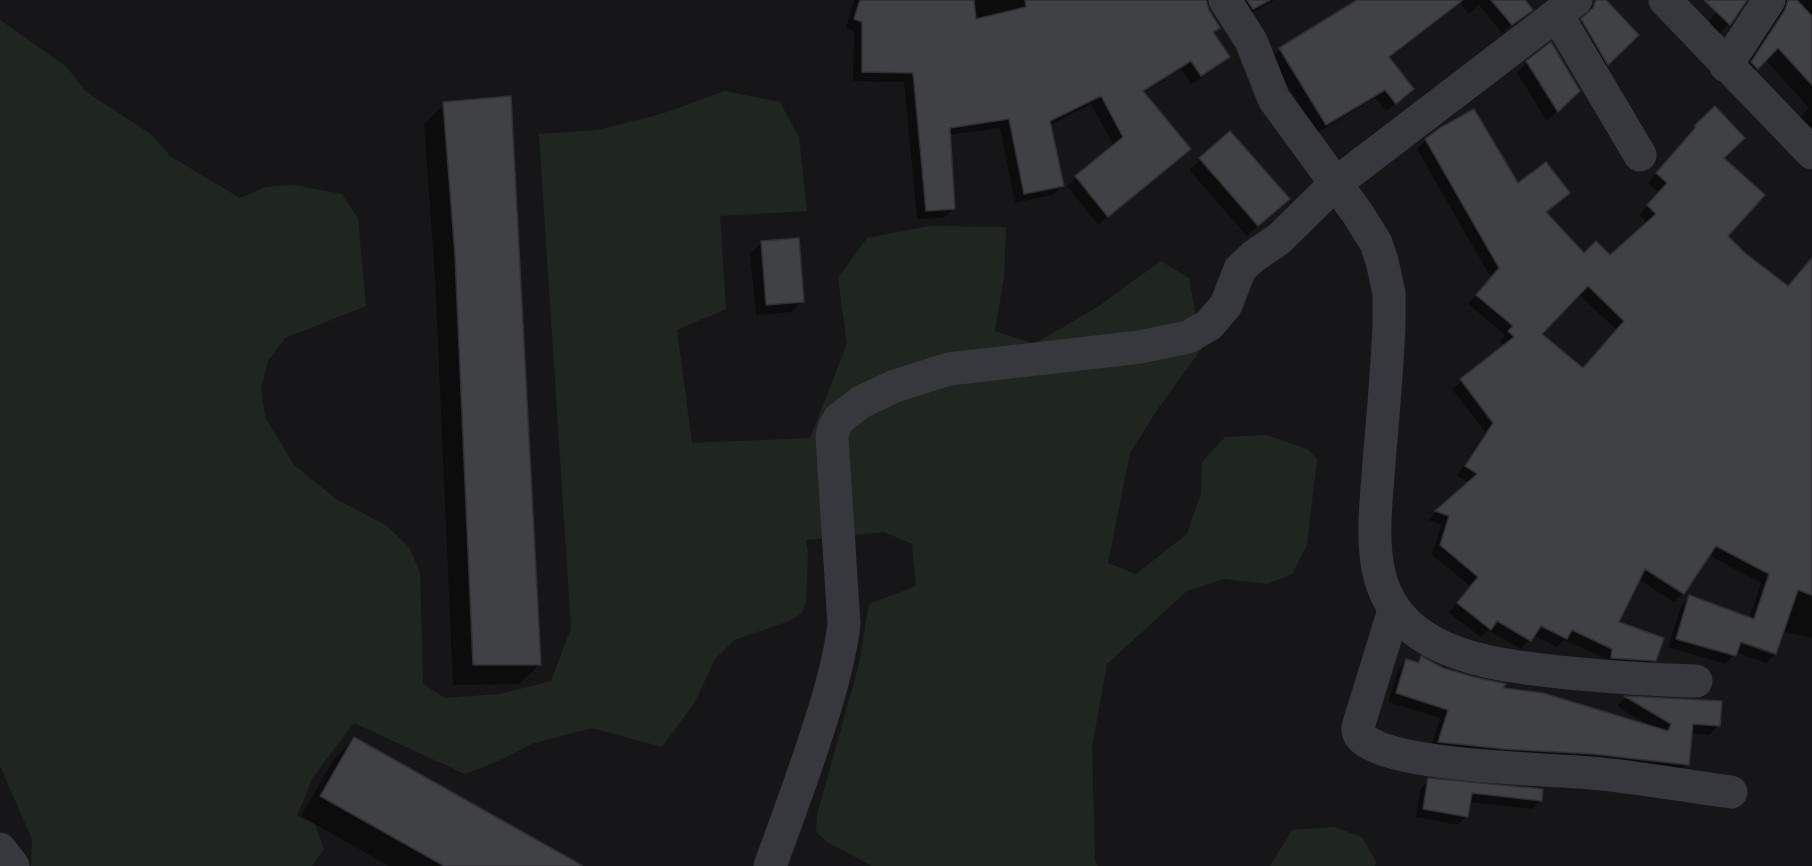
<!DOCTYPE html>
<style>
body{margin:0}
canvas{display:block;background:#161618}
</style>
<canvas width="1812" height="866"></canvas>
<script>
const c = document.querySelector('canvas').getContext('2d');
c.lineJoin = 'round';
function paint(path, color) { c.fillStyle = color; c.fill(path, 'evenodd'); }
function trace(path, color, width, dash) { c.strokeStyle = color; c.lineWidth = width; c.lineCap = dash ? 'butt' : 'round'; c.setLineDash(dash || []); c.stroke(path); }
const green = new Path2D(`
 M0,20L67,67L85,91L152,135L170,156L240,198L266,187L293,185L342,194L358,219L366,306L285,338L268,361L261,388L265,417L294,465L336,499L387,526L409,547L420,572L423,684L445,698L499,694L551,681L571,628L539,134L598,130L661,114L725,91L780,102L799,137L807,211L720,216L726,309L677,330L692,443L810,438L847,344L838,278L867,238L929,226L1006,227L1004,277L995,331L1034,344L1096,308L1161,261L1189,278L1202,348L1157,410L1130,453L1108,563L1136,574L1187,534L1201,493L1202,462L1225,437L1267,435L1307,449L1317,459L1307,545L1292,574L1267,584L1224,579L1187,591L1107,664L1092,747L1095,861L1098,866H872L827,842L816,832L817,815L859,664L869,604L916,586L912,544L884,532L806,540L808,553L806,601L802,613L789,621L734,640L715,659L695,702L662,747L592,728L531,744L503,759L465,774L354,723L313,777L297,816L315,824L324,849L312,866H31L32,839L0,766Z
 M1334,827L1362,837L1376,862L1375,866H1270L1292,830Z`);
const shadow = new Path2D(`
 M854,0H1205L1208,11L1218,27L1212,34L1228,56L1219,66L1191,84L1181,69L1143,93L1189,149L1098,225L1067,186L1114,146L1091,104L1050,125L1062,186L1053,195L1015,203L1000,128L949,135L954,208L944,218L917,219L904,82L853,81L854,31L846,28Z
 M1232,0H1275L1243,18Z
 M1360,0H1523L1531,9L1502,33L1479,5L1469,14L1460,3L1388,59L1403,98L1386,111L1375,98L1317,133L1271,58L1280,49Z
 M1598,0H1603L1627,46L1597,74L1572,31L1583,20L1584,14Z
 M1715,0H1745L1729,24L1717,36L1705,25L1722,7Z
 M1770,0H1812V140L1795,122L1809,108L1765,59L1744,81L1739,75Z
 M1527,63L1567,102L1547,121L1517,73Z
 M444,104L540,664L519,684L453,685L435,277L424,124Z
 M1714,108L1722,158L1726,236L1744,254L1787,288L1812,260V638L1782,631L1775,654L1766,663L1736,652L1726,664L1668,647L1681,606L1690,597L1749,619L1761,583L1708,555L1683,593L1674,602L1638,579L1617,623L1655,660L1645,669L1603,666L1604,658L1564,640L1557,647L1533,635L1521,649L1488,630L1481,637L1449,613L1470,586L1432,555L1441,525L1428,520L1469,483L1457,476L1485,432L1452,389L1505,346L1500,341L1505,335L1468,304L1491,278L1417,149L1426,140L1517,185L1568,193L1545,213L1584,255L1610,257L1648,224L1639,215L1660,193L1648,183L1688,137L1686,136ZM1578,294L1617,330L1583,370L1540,334ZM1735,639L1772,651V655L1734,641Z
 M1230,133L1277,209L1247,236L1189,170Z
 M761,243L802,301L792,312L756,315L750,254Z
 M1422,658L1443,669L1501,689L1650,726L1617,706L1625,698L1721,703L1718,726L1709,735L1690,733L1687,764L1678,773L1430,750L1440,718L1388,702L1398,670L1406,661L1416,664Z
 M355,738L580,866H389L301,816L334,759Z
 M1429,780L1540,801L1532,809L1469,802L1466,816L1458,825L1416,817L1420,789Z`);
const building = new Path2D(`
 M860,0H974L976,19L1026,7L1025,0H1206L1209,10L1220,28L1213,32L1230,57L1201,76L1191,61L1143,91L1191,149L1108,217L1075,176L1123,137L1101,96L1050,121L1064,186L1024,194L1009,119L950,128L955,209L926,211L913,73L862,72V22L854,19Z
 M1247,0H1270L1253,9Z
 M1357,0H1463L1389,57L1414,89L1396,104L1385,90L1326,125L1279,48Z
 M1491,0H1525L1533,10L1512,25Z
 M1596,0H1606L1639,35L1608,65L1581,19L1593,8Z
 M1704,0H1747L1730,25Z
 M1788,0H1797L1812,16V85L1778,48L1758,69L1751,62L1785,10Z
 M1551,42L1580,91L1558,112L1526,61Z
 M511,96L541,665H473L455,256L443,102Z
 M1715,106L1745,138L1724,158L1765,195L1728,236L1745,253L1788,286L1812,258V595L1798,590L1776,654L1741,642L1736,656L1676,639L1689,595L1754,619L1769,574L1716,546L1684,594L1645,569L1619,622L1664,638L1656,661L1611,658L1612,649L1572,630L1567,639L1541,626L1531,641L1497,621L1491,630L1457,603L1478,577L1440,545L1449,516L1435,511L1477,474L1465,466L1493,423L1460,379L1514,337L1508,331L1513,326L1476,295L1499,268L1425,139L1440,128L1474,109L1518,183L1546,162L1570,193L1546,212L1584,253L1596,241L1610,255L1656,214L1647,205L1667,183L1656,173L1696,127L1694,126ZM1588,286L1624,321L1583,368L1542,334Z
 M1230,131L1290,199L1258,226L1199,158Z
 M799,238L804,302L766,305L761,241Z
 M1421,656L1443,668L1474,677L1506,684L1503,688L1543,693L1668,731L1671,724L1624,696L1722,701L1720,726L1693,724L1689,765L1593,754L1504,749L1438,742L1448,710L1396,693L1406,659L1419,663Z
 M354,737L583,866H444L320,796Z
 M1428,778L1543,789L1542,801L1472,793L1468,817L1423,809Z`);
const minor = new Path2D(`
 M1225,0L1251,41L1274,99L1358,214L1376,243L1382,261L1389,293V326C1387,371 1383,417 1379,462C1377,495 1372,529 1377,562C1390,656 1493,665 1568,673C1611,677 1653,680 1696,681
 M1665,0L1812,153
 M1557,15L1640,155
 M1726,66L1769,0
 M1394,610L1358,727C1353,768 1560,769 1591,773C1638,777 1684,786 1731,792
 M0,849L13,866
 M770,866C787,820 804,774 819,727C830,693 840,659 844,624L832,437L834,428L839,419L861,402L895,386L949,369L1140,347L1188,337L1209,325L1226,305L1240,269L1254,256L1279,239L1335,184L1576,0`);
paint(green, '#1e261f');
paint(shadow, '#0007');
paint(building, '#404145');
trace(building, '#303034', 1.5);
trace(minor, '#37383d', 33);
</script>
